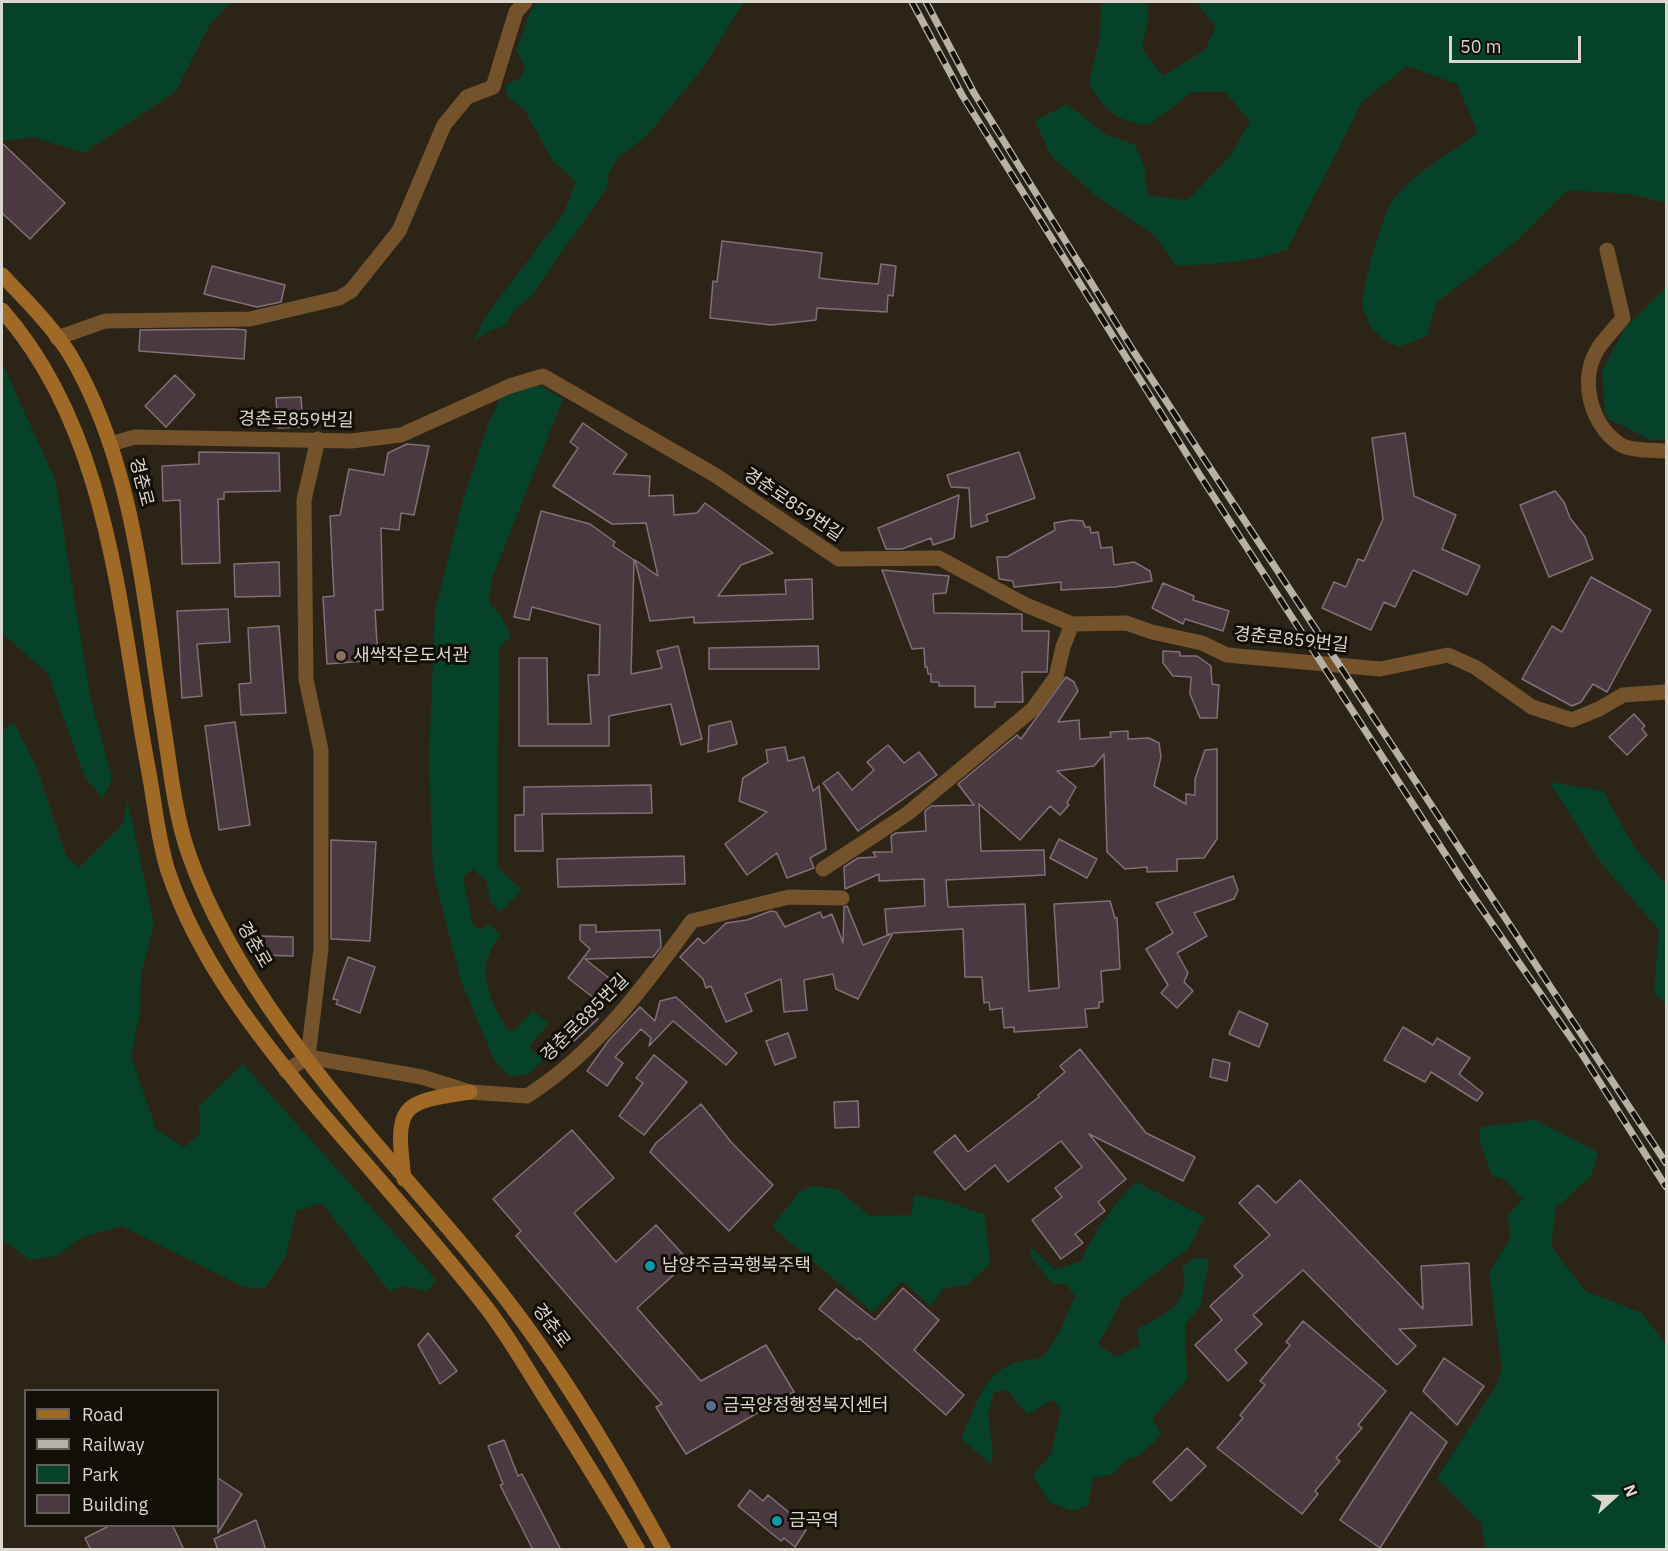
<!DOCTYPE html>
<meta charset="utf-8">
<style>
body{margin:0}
#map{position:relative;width:1668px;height:1551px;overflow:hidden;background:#2c2517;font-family:"IBM Plex Sans",sans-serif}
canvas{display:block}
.frame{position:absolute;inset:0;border:3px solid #dbd6ce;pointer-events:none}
.legend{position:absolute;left:24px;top:1389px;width:195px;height:138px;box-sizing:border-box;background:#120f09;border:2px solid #625f58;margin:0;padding:8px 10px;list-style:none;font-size:18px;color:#dbd6ce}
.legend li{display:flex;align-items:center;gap:12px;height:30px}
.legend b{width:30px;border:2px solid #625f58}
.north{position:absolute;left:1584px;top:1467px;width:60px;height:60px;-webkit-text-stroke:4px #120f09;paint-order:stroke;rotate:69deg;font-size:16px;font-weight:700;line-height:24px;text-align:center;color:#dbd6ce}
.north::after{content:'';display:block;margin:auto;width:21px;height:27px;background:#dbd6ce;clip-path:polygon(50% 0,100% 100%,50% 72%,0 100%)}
.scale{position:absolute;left:1449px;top:36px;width:132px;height:27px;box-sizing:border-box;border:3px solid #dbd6ce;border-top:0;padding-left:8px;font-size:18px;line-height:21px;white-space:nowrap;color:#dbd6ce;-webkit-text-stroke:4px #120f09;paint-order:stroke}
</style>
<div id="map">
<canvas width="1668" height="1551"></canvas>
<div class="frame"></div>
<ul class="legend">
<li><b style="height:8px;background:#a06a26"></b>Road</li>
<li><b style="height:8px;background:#b7b2a8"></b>Railway</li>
<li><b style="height:16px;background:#064229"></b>Park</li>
<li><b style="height:16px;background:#4a3941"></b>Building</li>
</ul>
<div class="north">N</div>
<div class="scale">50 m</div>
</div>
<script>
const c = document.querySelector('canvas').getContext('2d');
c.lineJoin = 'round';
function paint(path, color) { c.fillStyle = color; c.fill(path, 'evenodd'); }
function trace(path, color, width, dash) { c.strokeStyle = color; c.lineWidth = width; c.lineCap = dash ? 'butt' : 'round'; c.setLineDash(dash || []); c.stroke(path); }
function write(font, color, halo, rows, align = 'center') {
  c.font = font + ' "IBM Plex Sans","Noto Sans KR",sans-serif'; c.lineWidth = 6; c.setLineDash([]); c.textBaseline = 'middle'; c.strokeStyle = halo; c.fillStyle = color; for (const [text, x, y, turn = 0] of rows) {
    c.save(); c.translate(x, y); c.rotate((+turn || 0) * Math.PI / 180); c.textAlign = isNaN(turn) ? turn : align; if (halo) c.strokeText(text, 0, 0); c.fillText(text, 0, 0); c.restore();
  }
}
const green = new Path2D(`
 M2,2H232L211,22L176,91L83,153L33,137L2,141Z
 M536,2H744L702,69L646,137L619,156L608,175L607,188L531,296L515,309L506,325L485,333L473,342L485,317L563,214L576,182L552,160L524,109L507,97L506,84L520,79L525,67L516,50L531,9Z
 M1101,2H1147L1148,19L1142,49L1163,76L1205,50L1216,26L1196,2H1666V203L1631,194L1567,190L1515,242L1436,303L1427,336L1399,347C1378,338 1371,331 1363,308C1359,295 1384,210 1394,198C1416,172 1450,153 1478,133L1457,84L1407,66L1362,102L1287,250C1251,262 1215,264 1177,266L1153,234L1100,199L1051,156L1035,121L1067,104L1105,134L1135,145L1144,166L1148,196L1188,200L1231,155L1250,122L1225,92H1192L1149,125C1119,123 1102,109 1089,83L1100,37Z
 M1666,287V439L1651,440L1605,417L1602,371L1624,329Z
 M2,362L55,480L91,700L112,779L103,799L85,777L48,674L2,633Z
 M540,385L563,399L492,578L489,603L502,617L511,636L499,647L497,867L522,890L500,912L490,901L487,882L473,869L463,878L473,926L481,930L489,924L500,934C495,943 489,954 486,964C482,983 498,1021 512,1033L533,1011L549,1023L529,1047L543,1060L529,1074L508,1076L494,1059L461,981L433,871L429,757L435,610L461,507L489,422L503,393Z
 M14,723L36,766L66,856L79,868L123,824L127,799L154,924L141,975L140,1012L131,1055L156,1129L184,1147L200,1134L199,1106L243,1064L436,1280L427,1291L403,1286L389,1291L322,1203L296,1211L286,1256L265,1288L244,1287L122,1226L83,1237L56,1256L29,1260L2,1239V731Z
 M1549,782L1603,791L1634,847L1666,885V1005L1654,993L1659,930L1602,864Z
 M1535,1120L1598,1152L1591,1176L1556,1208L1551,1246L1585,1291L1642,1313L1666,1345V1549H1486L1481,1523L1437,1478L1495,1388L1502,1369L1489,1272L1510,1239L1508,1215L1523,1199L1505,1180L1492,1175L1479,1140L1480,1127Z
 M1136,1182L1205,1217L1189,1248L1123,1298L1098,1345L1117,1357L1140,1345L1136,1330C1162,1315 1194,1304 1182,1268L1194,1258L1209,1259L1201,1305L1185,1325L1187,1380L1152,1418L1161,1435L1139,1456L1126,1460L1113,1474L1093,1478L1088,1505L1072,1511L1049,1502L1033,1475L1051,1454L1061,1409L1053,1400L1027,1414L1007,1390L994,1392L988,1414L993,1454L991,1464L961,1439C972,1415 981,1379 1006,1367C1016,1361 1031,1360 1043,1357L1058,1335L1075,1296L1066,1284H1052L1030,1255L1032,1248L1055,1270L1081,1261C1094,1230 1113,1206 1136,1182Z
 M811,1186L837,1189L870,1216L911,1215L914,1195L942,1200L985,1215L990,1264L967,1285L944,1288L930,1306L902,1281L873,1312L772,1227L799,1192Z`);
const building = new Path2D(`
 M2,143L65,203L30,239L2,213Z
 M722,241L822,253L819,278L835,280L878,284L881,264L896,266L893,296L888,295L887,312L817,308L816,320L771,325L710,318L713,281L717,282Z
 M212,266L285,285L281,302L257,307L204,294Z
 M234,329L246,330L244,359L139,351L140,330Z
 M175,375L195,395L166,427L145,406Z
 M301,397L303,427L278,428L276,398Z
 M583,423L627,454L613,474L650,476L649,496L673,495L674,515L697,513L705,503L773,553L741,565L718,596L786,594L785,580L812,579L813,619L694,623V617L650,621L635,560L658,576L646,523L612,524L553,486L578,448L570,442Z
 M1405,433L1414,496L1456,515L1442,549L1480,566L1467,595L1413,570L1395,607L1384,602L1371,630L1322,608L1334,582L1346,587L1358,559L1364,561L1383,519L1372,438Z
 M407,444L429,446L414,515L401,513L399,530L381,528L383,610H375L378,660L327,664L323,597L334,596L330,516L340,515L349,469L384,475L388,453Z
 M199,452L279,453L280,491L224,492V499H218L220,563L182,564L180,500L163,501L162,466L199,464Z
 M1019,452L1035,498L986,515L988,521L971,527L969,488L951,487L947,475Z
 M1555,491L1564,502L1570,518L1585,537L1593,559L1549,577L1520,505Z
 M959,495L954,538L933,545L931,538L902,549H886L878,528Z
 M541,511L590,524L615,542L613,546L634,560L631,674L662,668L657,651L678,646L702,739L681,745L671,704L609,716V746H519V658H547L548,724H591L588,675H599L600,625L532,607L529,620L514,617Z
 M1071,520L1083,521L1085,527H1090L1091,533L1098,532L1101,548L1112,547L1114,565L1134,562L1150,571L1152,581L1115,587L1061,590V582L1014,587L1013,581L999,579L997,557H1007L1055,530L1054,523Z
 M279,562L280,596L235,597L234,564Z
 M882,570L949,576L946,593L933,594L934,613L1022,614V631H1049L1047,672H1022L1023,702H995V707H975V686H939V682H931V674H928L927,667H925L924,648L912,649Z
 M1591,577L1651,610L1607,692L1593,684L1581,702L1572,706L1522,679L1552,626L1562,632Z
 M1163,583L1194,596L1193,600L1229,611L1223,631L1185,619L1183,624L1152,608Z
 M228,609L230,642L197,644L202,696L182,698L177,611Z
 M279,626L286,713L241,715L239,684L251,683L248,628Z
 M818,646L819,669H709V648Z
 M1163,651L1180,652V656H1197L1211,666L1212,684L1219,685L1217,718H1200L1190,694L1191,677L1173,676L1163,663Z
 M1066,677L1074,682L1078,691L1058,722L1079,720L1080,739L1111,737L1110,732L1128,731V739L1149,738L1159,743L1161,757L1154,786L1186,804V794L1195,795V779L1205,750L1217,749V839L1204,858L1177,859V871L1147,872V867L1125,869L1107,852L1104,754L1094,766L1057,771L1076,787L1067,803L1069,805L1060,815L1050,806L1020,840L979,804L981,851L1044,850L1045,875L946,880L948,907L1025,904L1029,991L1059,988L1054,904L1110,901L1115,918H1117L1120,969L1101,971L1103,1002H1099V1008L1085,1009L1087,1027L1014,1032V1027L1004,1028L1002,1008L990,1010L989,1002L984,1003L982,977H965L963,929L893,933L858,999L836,989L833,974L804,980L807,1010L784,1012L781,979L745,994L752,1011L726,1022L711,986L706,988L703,979L680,957L698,938L704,944L726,923L747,920L771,911L776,912L785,927L820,912L823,918L832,914L843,943L844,907L847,906L863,945L891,934H887L885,909L925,906L924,879L879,881V874L845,889L844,867L858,858L876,857L873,852H892L891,836L896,833L926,831L925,811L931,806L974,805L958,784L1017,735L1021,739Z
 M1634,714L1645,726L1642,729L1647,735L1627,755L1609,737Z
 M731,721L737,744L708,752L709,726Z
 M235,722L250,825L219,830L205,726Z
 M888,745L904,763L919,752L937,775L858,831L823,783L838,772L852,790L874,770L867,762Z
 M785,747L788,761L804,757L813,791L819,786L826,849L810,858L814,868L787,878L777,853L747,875L725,844L767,812L739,801L743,778L768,762L766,750Z
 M651,785L652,813L542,814L543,851H515V815H524V787Z
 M1059,839L1097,859L1087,878L1050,858Z
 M331,840L376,842L370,941L331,939Z
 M684,856L685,884L558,887L557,859Z
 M1233,876L1238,890L1234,899L1194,913L1207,936L1177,953L1188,973L1184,982L1193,991L1177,1008L1161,993L1168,985L1146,949L1173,933L1156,903Z
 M580,925H596V932L660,930L661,947L653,957L585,959L614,982L599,1002L568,978L590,949L580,940Z
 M262,936L293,937V956L261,955Z
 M348,957L375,967L360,1013L336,1004L338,1000L333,999Z
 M676,997L737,1053L726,1065L673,1021L649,1046L651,1038L641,1029L615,1057L623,1063L607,1086L587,1071L609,1040L640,1007L655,1021L660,1001Z
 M586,1005L598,1019L574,1041L561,1028Z
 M1239,1011L1268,1024L1259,1047L1229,1034Z
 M1403,1027L1433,1045L1437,1038L1470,1058L1459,1074L1483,1093L1477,1101L1431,1072L1425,1082L1384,1060Z
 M788,1033L796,1057L775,1065L766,1041Z
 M1080,1049L1146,1133L1195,1157L1183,1181L1089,1134L1126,1179L1098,1202L1105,1211L1075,1234L1083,1243L1061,1259L1032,1220L1062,1197L1055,1188L1082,1167L1061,1141L1008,1182L995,1165L965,1190L934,1152L955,1135L968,1152L1039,1097L1038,1095L1065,1072L1060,1066Z
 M654,1055L687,1082L644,1135L619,1116L643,1083L636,1078Z
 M1213,1059L1230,1063L1227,1081L1210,1077Z
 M858,1101L859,1127L835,1128L834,1102Z
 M701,1104L731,1142L773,1185L729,1231L650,1152L656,1143Z
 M572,1130L614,1178L574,1213L616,1262L656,1225L689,1261L637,1308L701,1381L766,1345L794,1392L686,1454L656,1407L662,1404L516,1236L521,1231L493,1199Z
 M1300,1180L1423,1309L1421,1266L1469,1263L1472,1325L1399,1329L1416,1346L1397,1365L1303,1270L1253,1315L1262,1324L1235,1350L1247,1363L1228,1381L1195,1345L1222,1320L1210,1306L1243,1276L1234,1266L1270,1235L1239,1203L1258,1185L1276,1203Z
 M903,1288L939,1320L914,1350L964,1395L946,1415L859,1338L857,1340L819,1309L836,1289L875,1320Z
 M1303,1321L1386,1391L1358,1425L1362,1428L1336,1458L1340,1461L1315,1491L1318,1494L1302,1514L1217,1448L1243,1418L1240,1415L1265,1385L1260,1381L1290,1345L1286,1342Z
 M428,1333L457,1371L440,1384L418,1345Z
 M1444,1358L1484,1386L1457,1425L1423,1391Z
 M1411,1412L1447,1442L1380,1548L1340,1520Z
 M504,1440L518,1476L522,1474L561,1550H533L500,1485L503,1484L488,1446Z
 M1187,1448L1206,1466L1171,1501L1153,1482Z
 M218,1478L242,1494L218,1533Z
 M750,1490L763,1501L768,1495L798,1520L796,1522L806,1530L795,1547L784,1538L781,1541L738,1506Z
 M256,1520L266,1550H218L214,1539Z
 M109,1526H173L184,1550H91L85,1538Z`);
const street = new Path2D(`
 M1607,250L1623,318C1615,328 1606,337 1599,347C1578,378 1590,425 1621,445C1632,451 1654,450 1666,451
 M57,338L105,321L250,319L339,298L351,291L399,231L444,125L467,97L493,87L516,12L525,2
 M110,444L135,437L351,441L401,435L510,386L543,376L715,475L839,559L939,558L1026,605L1072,624L1126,623L1152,632L1202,643L1227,655L1380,669L1448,655L1475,667L1532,707L1572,720L1599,709L1623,695L1666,692
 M823,869L907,814L1033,709L1056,677L1063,647L1072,624
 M308,1057L422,1077L470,1092L527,1096C597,1051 644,987 692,921L789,897L842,898
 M286,1071L308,1057L321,949V750L306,679L304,500L318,439`);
const secondary = new Path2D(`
 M2,275C25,299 51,325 69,353C135,463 143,598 163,722C170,765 174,811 188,852C240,1003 370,1134 470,1254C548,1347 606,1444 664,1550
 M2,310C112,435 119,616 149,773C155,805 158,840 168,871C198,961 260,1039 320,1111C374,1174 430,1236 482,1302C504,1329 522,1361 541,1391C574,1443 607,1495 638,1550
 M404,1179C395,1106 399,1102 470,1092`);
const rail = new Path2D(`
 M912,2L962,95L1201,477L1464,883L1580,1051L1666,1187
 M926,2L974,93L1134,352L1666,1163`);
const markers = [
 [341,656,6,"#8d6e63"],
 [650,1266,6,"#0f9aa8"],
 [711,1406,6,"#5c6f8a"],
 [777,1521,6,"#0f9aa8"]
];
const streetNames = [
 ["경춘로859번길",296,420,1],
 ["경춘로",141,482,76],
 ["경춘로859번길",793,505,34],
 ["경춘로859번길",1291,640,6],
 ["경춘로",254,945,60],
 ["경춘로885번길",585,1018,-45],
 ["경춘로",551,1326,53]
];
const poiNames = [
 ["새싹작은도서관",353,656],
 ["남양주금곡행복주택",662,1266],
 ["금곡양정행정복지센터",723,1406],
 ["금곡역",789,1521]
];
paint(green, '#064229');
paint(building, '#4a3941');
trace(building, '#827079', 1.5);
trace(street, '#74532c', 15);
trace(secondary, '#a06a26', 15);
trace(rail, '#b7b2a8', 7);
trace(rail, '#120f09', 4.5, [14]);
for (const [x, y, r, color] of markers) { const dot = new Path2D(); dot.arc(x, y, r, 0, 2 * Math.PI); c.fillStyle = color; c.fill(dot); trace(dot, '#120f09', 2); }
write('18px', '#dbd6ce', '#120f09', streetNames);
write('18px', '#dbd6ce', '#120f09', poiNames, 'left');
</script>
